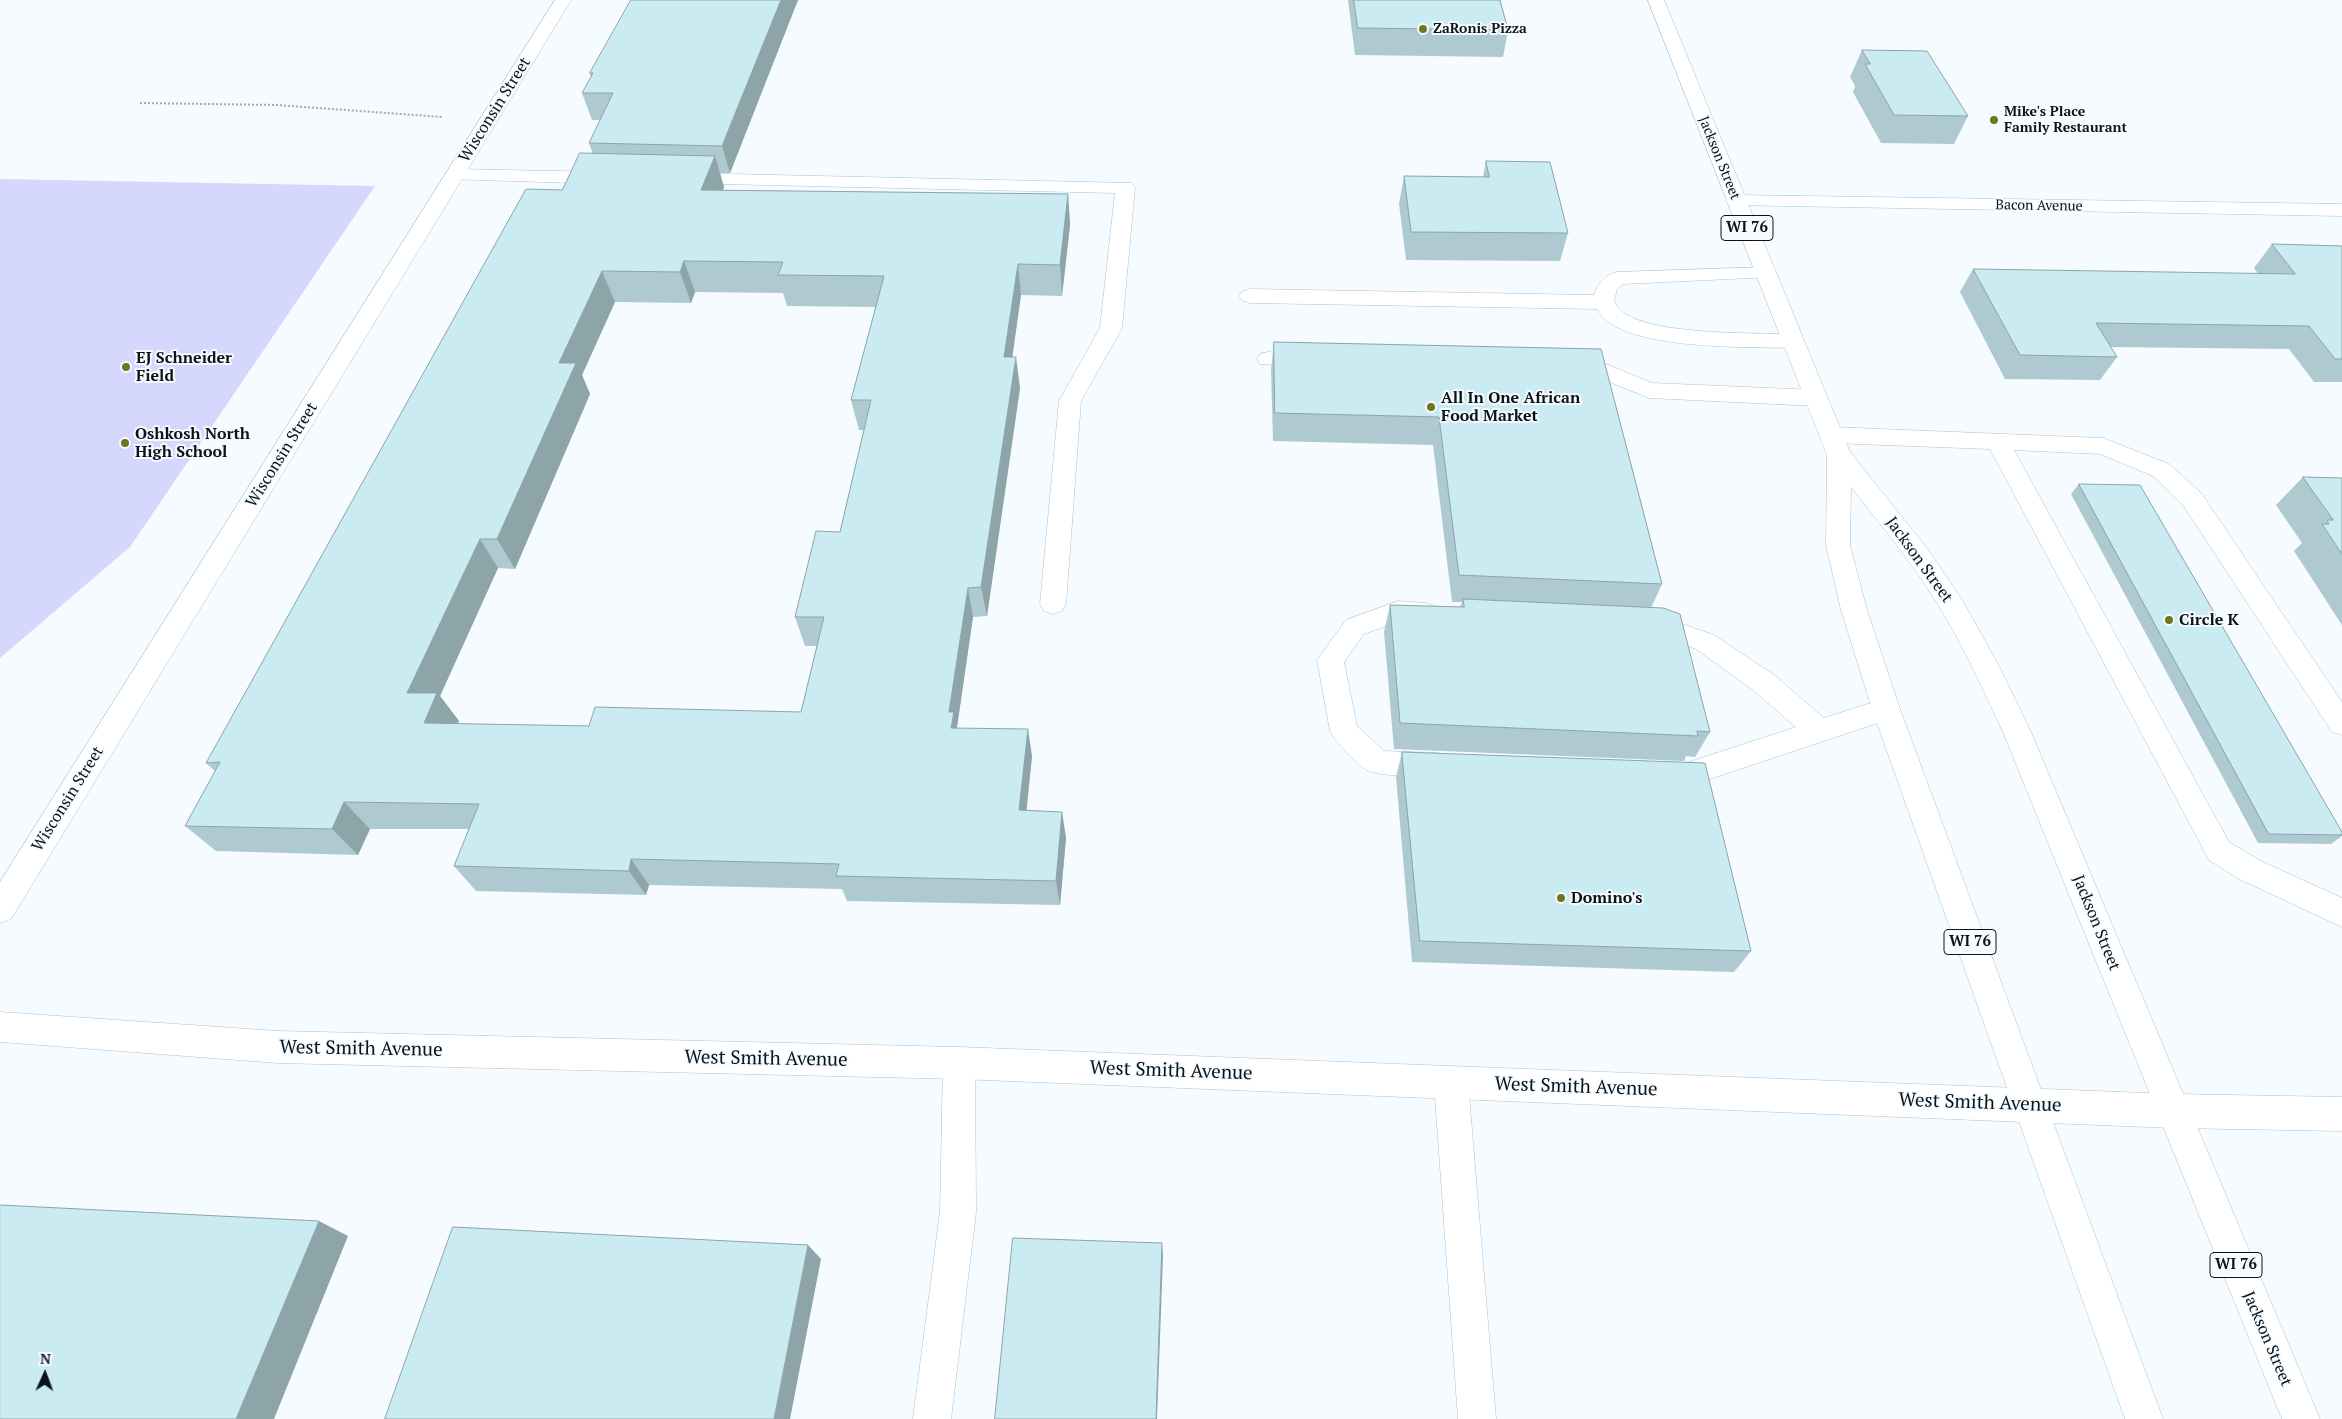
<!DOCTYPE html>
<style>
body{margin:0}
#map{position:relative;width:2342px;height:1419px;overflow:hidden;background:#f6fbff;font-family:"PT Serif",serif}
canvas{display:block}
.north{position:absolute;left:20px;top:1349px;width:50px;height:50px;-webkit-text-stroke:4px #f6fbff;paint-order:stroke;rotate:2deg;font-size:14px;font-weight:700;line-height:20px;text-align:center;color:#091318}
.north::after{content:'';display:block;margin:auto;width:18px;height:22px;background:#091318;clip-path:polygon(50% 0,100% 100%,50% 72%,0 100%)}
</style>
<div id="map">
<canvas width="2342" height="1419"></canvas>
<div class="north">N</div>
</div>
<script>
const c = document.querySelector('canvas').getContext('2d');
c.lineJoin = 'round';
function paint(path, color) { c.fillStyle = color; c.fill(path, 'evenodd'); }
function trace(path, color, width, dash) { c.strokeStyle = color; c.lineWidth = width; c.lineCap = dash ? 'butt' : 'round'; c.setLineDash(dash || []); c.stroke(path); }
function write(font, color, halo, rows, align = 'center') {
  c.font = font + ' "PT Serif",serif'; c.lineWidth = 4; c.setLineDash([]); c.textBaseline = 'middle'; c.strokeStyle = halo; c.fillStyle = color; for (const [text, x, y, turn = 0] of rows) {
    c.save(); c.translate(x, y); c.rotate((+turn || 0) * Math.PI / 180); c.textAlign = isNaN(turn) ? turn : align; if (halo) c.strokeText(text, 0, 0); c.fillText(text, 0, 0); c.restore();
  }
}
const green = new Path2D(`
 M0,179L375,186L130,547L0,658Z`);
const path = new Path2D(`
 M140,103L277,105L442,117`);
const lane = new Path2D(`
 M455,169L606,172L613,174L616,178L613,182L606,184L448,179L445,175L448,171Z
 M684,173L1132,183L1135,187L1122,328L1081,401L1066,604L1062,611L1053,614L1044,611L1040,604L1059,401L1100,328L1115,193L677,183L674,179L677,175Z
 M1766,267L1773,269L1776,273L1773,277L1623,284L1617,289L1614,302C1617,306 1620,310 1624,313C1655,335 1753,333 1793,334L1801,336L1804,341L1801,346L1793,348C1747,347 1647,349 1610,323C1604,320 1601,314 1597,309L1250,303L1243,301L1239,296L1243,291L1250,289L1594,295C1598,283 1605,275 1617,272Z
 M1268,352L1318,355L1321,360L1318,365L1310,367L1260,364L1257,359L1260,354Z
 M1571,358L1596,360L1652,383L1817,390L1825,393L1828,398L1825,403L1817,406L1649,398L1585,372L1563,370L1560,365L1563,360Z
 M1831,427L2103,438L2169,464L2201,493L2342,702V735L2332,732L2183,505L2153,476L2100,454L2014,450L2229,842L2261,861L2342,898V927L2239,879L2209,860L1990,449L1831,443L1823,441L1819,435L1823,429Z
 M1398,601L1425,603L1434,606L1438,613L1434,620L1425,623L1399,621L1364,634L1344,662L1357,726L1384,751L1438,753L1448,757L1452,765L1448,773C1435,778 1379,777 1367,770C1356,764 1336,742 1330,731L1317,660L1346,620Z
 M1650,613L1714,635L1773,674L1824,718L1886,698L1896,701L1900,709L1896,717L1686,787L1671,786L1661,782L1657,774L1661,766L1671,762L1686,763L1796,727L1753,690L1696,649L1641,630L1637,623L1641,616Z
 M959,1047L971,1052L975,1063L976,1212L951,1419H913L940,1212L943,1063L947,1052Z
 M1451,1066L1463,1071L1468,1082L1496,1419H1458L1434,1082L1439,1071Z`);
const street = new Path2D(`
 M555,0H571L11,919L0,923V882Z
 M1736,195L2342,204V216L1729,205L1726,201L1729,197Z
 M0,1012L278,1031L959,1047L2173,1094L2342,1097V1131L2173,1128L959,1079L278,1063L0,1042Z`);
const primary = new Path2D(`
 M1648,0H1664L1850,452L1926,547L1961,598L2000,668L2031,732L2320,1419H2282L2003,732C1984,692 1966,651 1943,613C1917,568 1883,528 1851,487L1850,545L1867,610L1900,709L2163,1419H2125L1872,709L1841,610L1826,545L1827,455Z`);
const wall = new Path2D(`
 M798,0L730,173H720L724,187L723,190L1068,194L1070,225L1062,296L1021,295L1012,357L1020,388L987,616L973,617L957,727V728L1032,756L1026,810L1062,812L1066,838L1060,905L847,901L842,889L649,885L646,895L476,891L454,866L469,829H370L358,855L216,851L185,826L215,771L206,763L562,190L593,154L589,143L600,120H592L582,93L591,77L590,73ZM695,292L783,293L787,306L876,307L851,400L859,430H864L840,532L795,617L805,646H817L801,712L589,726L457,724L459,721L440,696L498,568L515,569L590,394L582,375L615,302L691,303Z
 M1348,0H1500L1508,30L1503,57L1355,55Z
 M1862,50L1968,116L1954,144L1881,143L1853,92L1855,86L1850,77Z
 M1486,161L1568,233L1560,261L1406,260L1399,204L1404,176L1483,177Z
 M2272,244L2342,246V382H2314L2289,349L2110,347L2117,357L2100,380L2005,379L1960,292L1973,269L2258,274L2254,268Z
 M1274,342L1601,349L1662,584L1651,608L1710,732L1695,757L1686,756L1684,761L1394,749L1384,632L1390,605L1460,607L1462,602H1452L1433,445L1273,441L1271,370Z
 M2303,477L2342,478V625L2294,551L2302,543L2276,505Z
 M2079,484L2342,832V836L2331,844L2258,843L2071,494Z
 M1402,752L1751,951L1734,972L1412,962L1396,777Z`);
const shadedWall = new Path2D(`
 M781,0H798L730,173L722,146Z
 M715,156L724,187L711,220L701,190Z
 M1068,194L1070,225L1062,296L1060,265Z
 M684,261L695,292L691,303L680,272Z
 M1018,264L1021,295L1008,388L1004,357Z
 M602,271L615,302L582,375L590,394L515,569L497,539L559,363Z
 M1016,357L1020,388L987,616L981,587Z
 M480,539L498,568L440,696L459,721L446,751L424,723L407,693Z
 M968,588L973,617L957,727L960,740L951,728L949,712Z
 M1028,729L1032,756L1024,836L1019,810Z
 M344,802L370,829L358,855L332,829Z
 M1062,812L1066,838L1060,905L1056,881Z
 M631,859L649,885L646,895L629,871Z
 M319,1221L348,1236L274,1419H236Z
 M1162,1243L1163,1257L1157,1419H1156Z
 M808,1245L821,1259L790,1419H774Z`);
const building = new Path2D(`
 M631,0H781L722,146L589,143L613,93H582L593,73H590Z
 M1354,0H1500L1508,30L1358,28Z
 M1862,50L1927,51L1968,116L1894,115L1865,64H1870Z
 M580,153L715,156L701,190L1068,194L1060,265L1018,264L1004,357H1016L981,587L968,588L949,712H954L951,728L1028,729L1019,810L1062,812L1056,881L836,876L839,864L631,859L629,871L454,866L479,804L344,802L332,829L185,826L220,762L206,763L526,189L562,190ZM684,261L783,262L778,275L884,276L851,400H871L840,532L816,531L795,617H824L801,712L595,707L589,726L424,723L437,693H407L480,539H497L576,363H559L602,271L680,272Z
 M1486,161L1550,162L1568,233L1411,232L1404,176L1489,177Z
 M2272,244L2342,246V359H2335L2309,326L2096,323L2117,357L2020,355L1973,269L2295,274Z
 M1274,342L1601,349L1662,584L1459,575L1439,417L1275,413Z
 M2303,477L2342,478V554L2322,524H2329L2327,520H2333Z
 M2079,484L2140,485L2342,832V835L2269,834Z
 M1463,599L1663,608L1680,614L1710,732L1697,731L1698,736L1400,723L1390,605L1464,607Z
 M1402,752L1705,763L1751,951L1420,941Z
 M0,1205L319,1221L236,1419H0Z
 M453,1227L808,1245L774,1419H385Z
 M1013,1238L1162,1243L1156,1419H995Z`);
const markers = [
 [1423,29,5,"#70751e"],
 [1994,120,5,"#70751e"],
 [126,367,5,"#70751e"],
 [1431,407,5,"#70751e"],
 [125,443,5,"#70751e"],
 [2169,620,5,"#70751e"],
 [1561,898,5,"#70751e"]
];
const farPoinames = [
 ["ZaRonis Pizza",1433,29],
 ["Mike's Place",2004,112],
 ["Family Restaurant",2004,128]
];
const farStreetnames = [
 ["Jackson Street",1719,158,68],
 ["Bacon Avenue",2039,206,1]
];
const shields = [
 [1747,228,52],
 [1970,942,52],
 [2236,1265,52]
];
const shieldNames = [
 ["WI 76",1747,228],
 ["WI 76",1970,942],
 ["WI 76",2236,1265]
];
const streetNames = [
 ["Wisconsin Street",495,110,-58],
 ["Wisconsin Street",282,455,-58],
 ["Jackson Street",1919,560,54],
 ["Wisconsin Street",68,799,-58],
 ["Jackson Street",2096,923,68],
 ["Jackson Street",2267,1339,67]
];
const poiNames = [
 ["EJ Schneider",136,358],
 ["Field",136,376],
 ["All In One African",1441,398],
 ["Food Market",1441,416],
 ["Oshkosh North",135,434],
 ["High School",135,452],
 ["Circle K",2179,620],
 ["Domino's",1571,898]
];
const nearStreetnames = [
 ["West Smith Avenue",361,1049,1],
 ["West Smith Avenue",766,1059,1],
 ["West Smith Avenue",1171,1071,2],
 ["West Smith Avenue",1576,1087,2],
 ["West Smith Avenue",1980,1103,2]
];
paint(green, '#d6d7fd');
trace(lane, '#a8c2d2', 1);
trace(street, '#a8c2d2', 1);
trace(primary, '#a8c2d2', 1);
trace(path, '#a4abaf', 2, [2, 2]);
paint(lane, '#fff');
paint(street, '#fff');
paint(primary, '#fff');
paint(wall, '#aecad0');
paint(shadedWall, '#8da4a9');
paint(building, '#caebf2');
trace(building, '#8da4a9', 1);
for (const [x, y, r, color] of markers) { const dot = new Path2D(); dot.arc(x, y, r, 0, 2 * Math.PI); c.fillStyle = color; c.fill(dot); trace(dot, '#f6fbff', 2); }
write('bold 14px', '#091318', '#f6fbff', farPoinames, 'left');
write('14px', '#091318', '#f6fbff', farStreetnames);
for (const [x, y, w] of shields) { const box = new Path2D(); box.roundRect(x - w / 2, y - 12.5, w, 25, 4); c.fillStyle = '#f6fbff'; c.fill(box); trace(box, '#091318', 1); }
write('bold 15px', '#091318', null, shieldNames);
write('16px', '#091318', '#f6fbff', streetNames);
write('bold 16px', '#091318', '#f6fbff', poiNames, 'left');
write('19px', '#091318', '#f6fbff', nearStreetnames);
</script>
